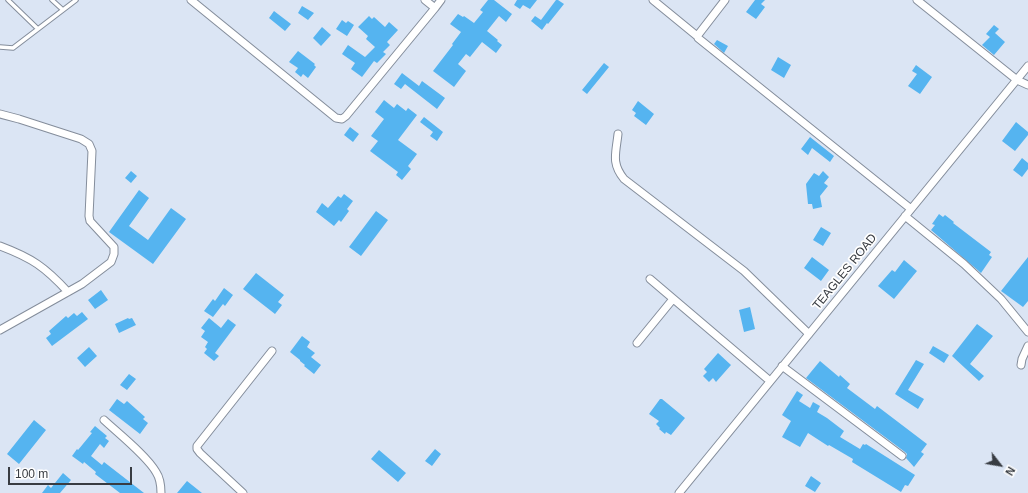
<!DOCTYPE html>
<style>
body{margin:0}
#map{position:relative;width:1028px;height:493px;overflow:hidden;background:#dbe5f4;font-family:Arial,sans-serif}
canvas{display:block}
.north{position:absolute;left:980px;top:445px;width:40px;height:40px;-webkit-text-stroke:3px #fff;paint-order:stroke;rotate:121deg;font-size:11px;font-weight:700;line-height:16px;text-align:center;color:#383c42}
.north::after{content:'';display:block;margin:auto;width:14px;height:18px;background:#383c42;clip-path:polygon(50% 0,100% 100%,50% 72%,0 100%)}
.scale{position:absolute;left:8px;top:467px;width:124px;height:18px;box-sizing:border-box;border:2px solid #383c42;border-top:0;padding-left:5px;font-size:12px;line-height:14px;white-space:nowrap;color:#383c42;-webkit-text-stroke:3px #fff;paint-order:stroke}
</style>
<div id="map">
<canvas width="1028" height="493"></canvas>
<div class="north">N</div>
<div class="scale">100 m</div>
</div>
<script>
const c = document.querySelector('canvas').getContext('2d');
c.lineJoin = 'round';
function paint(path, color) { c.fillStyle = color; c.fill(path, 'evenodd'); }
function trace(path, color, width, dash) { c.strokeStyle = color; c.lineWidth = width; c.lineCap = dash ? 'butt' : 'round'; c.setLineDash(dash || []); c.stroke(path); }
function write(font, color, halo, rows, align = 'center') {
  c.font = font + ' Arial,sans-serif'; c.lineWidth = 3.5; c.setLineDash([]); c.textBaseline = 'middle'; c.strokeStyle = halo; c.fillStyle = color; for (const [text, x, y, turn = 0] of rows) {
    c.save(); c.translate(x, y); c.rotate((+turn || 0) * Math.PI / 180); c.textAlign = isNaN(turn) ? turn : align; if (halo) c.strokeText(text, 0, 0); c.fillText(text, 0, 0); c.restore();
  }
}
const building = new Path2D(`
 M488,0H494L512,14L506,22L499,16L487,31L498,40L497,41L502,45L496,53L482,42L470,57L466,54L458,64L466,71L454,87L433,71L453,45L452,44L461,32L450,24L458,14L463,17L464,16L474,23L483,12L480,10Z
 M517,0H537L530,9L523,5L520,9L514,5Z
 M556,0H558L564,4L548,24L547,23L542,30L531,21L535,16L541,20Z
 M755,0H765L761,4L765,7L756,19L746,12Z
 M302,6L314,13L308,20L298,13Z
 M274,11L291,24L285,31L269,18Z
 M369,16L372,19L374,17L385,27L389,22L398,30L387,42L390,45L383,52L386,54L377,63L374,61L362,77L351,69L355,63L342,54L348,45L365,57L375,47L366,39L368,36L358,27Z
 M342,20L346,23L348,21L354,25L347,36L336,29Z
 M994,25L999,29L995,33L1005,42L994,55L982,45L990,37L986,34Z
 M322,27L331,35L321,46L313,38Z
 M717,40L728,46L724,53L714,44Z
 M298,51L315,64L314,65L316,67L308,78L303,74L301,77L295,72L298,68L289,62Z
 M778,57L791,65L784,78L771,70Z
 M604,63L609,67L587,94L582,90Z
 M916,65L932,77L920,94L908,86L917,74L912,71Z
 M402,73L419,86L422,81L445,98L437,109L405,84L401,89L394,84Z
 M384,100L394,108L397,104L406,111L408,108L417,115L398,140L417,154L408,166L411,169L402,180L396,175L398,172L370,151L378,141L371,136L384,119L375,112Z
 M638,101L654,114L646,125L634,116L636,113L632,110Z
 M424,117L443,132L437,141L430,136L433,132L420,122Z
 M1016,122L1028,132V135L1015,151L1002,141Z
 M350,127L359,134L353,142L344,135Z
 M810,137L834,156L830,162L812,148L808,155L801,149Z
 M1022,158L1028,163V169L1022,177L1013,170Z
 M131,171L137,176L131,183L125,178Z
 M823,171L829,177L824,183L828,186L820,196L822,207L813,209L812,204H808L806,184L814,173L819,176Z
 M139,190L149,198L129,226L148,240L171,208L186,219L153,264L109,232Z
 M344,194L353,201L347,209L349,211L341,222L339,220L334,226L316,212L322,203L328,208L338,196L341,198Z
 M376,211L388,220L361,256L349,247Z
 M939,214L943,217L945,215L954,222L953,223L991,252L989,255L992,257L981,273L931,230L935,225L932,224Z
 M821,227L831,233L823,246L813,240Z
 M812,257L829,270L821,281L804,268Z
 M1028,257V301L1023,307L1001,291Z
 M904,260L917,271L894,299L878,286L892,270L895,272Z
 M256,273L284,295L278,302L282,305L275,314L243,289Z
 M224,288L233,295L225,306L223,304L213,317L204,311L213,299L215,301Z
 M101,290L108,300L95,309L88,300Z
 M750,307L755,329L744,332L739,310Z
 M82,312L88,319L52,346L46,338L51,334L49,331L66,316L68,318L74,313L77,316Z
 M128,318L129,319L132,318L136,325L119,333L115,324Z
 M209,318L221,328L228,319L236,325L215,353L219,356L214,361L204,353L207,349L205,347L208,342L201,337L205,331L201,328Z
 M977,324L993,336L970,364L984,376L979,381L952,356Z
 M302,336L310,342L307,347L315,353L311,357L321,365L314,374L304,366L305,365L300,361V360L290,352Z
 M933,346L949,355L944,363L929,353Z
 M89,347L97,356L85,367L77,358Z
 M718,353L731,365L716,382L713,378L709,382L703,376L707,372L704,369Z
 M916,360L924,364L908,390L924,399L918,409L895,394Z
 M820,361L839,377L840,375L850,384L847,388L875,409L877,406L927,444L921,452L924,454L914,467L906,458L907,454L905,452L806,378Z
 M129,374L136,379L127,390L120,385Z
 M797,391L803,395L799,401L810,408L813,402L820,406L817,412L827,418L844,431L840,437L860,449L863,444L865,445L866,444L915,475L908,486L905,485L901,492L852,462L853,459L829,445L828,446L808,433L800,447L782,437L791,421L782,415Z
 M117,399L124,404L127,401L145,417L143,419L148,423L140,434L109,410Z
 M660,399H662L685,418L671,435L666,432L665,434L659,429L660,428L656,424L659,421L649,414Z
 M34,420L46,430L19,464L7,454Z
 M95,426L107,436L105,438L109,441L104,448L100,444L91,456L102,465L104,462L144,493H120L95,474L96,472L84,462L83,464L72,456L77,449L78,450L92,433L90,432Z
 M435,449L441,454L432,466L425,461Z
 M379,450L406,473L398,482L371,459Z
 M63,473L71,480L60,493H42L48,485L51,488Z
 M811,476L821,483L815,492L805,486Z
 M187,481L202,493H177Z`);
const service = new Path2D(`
 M8,0L38,29
 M52,0L63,10
 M0,47L13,48L76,0`);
const minor = new Path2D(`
 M191,0L336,118L342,119L346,116L435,8
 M425,0L435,8L441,0
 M653,0L697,36
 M725,0L698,35V38L911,209
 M917,0L1017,80L1028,85
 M0,114L19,119L81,139L89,144L92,151L89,216L90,221L114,247V254L111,262L82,284L0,330
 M618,134C616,153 611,163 624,179L744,271L809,334
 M905,216L964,264L1001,299L1028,332
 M0,246C32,258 45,267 68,292
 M650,279L770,381
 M637,343L673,299
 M1021,365L1022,359L1028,346
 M782,366L902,456
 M104,420C118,433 147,456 156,472C160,478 161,485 161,493
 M243,493L200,453L197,449V446L272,351
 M679,493L1028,66`);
const streetNames = [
 ["TEAGLES ROAD",845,272,-51]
];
paint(building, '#55b4f0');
trace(service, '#848d9b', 5.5);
trace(minor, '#848d9b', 9);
trace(service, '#fff', 3.5);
trace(minor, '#fff', 7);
write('12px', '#383c42', '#fff', streetNames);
</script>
